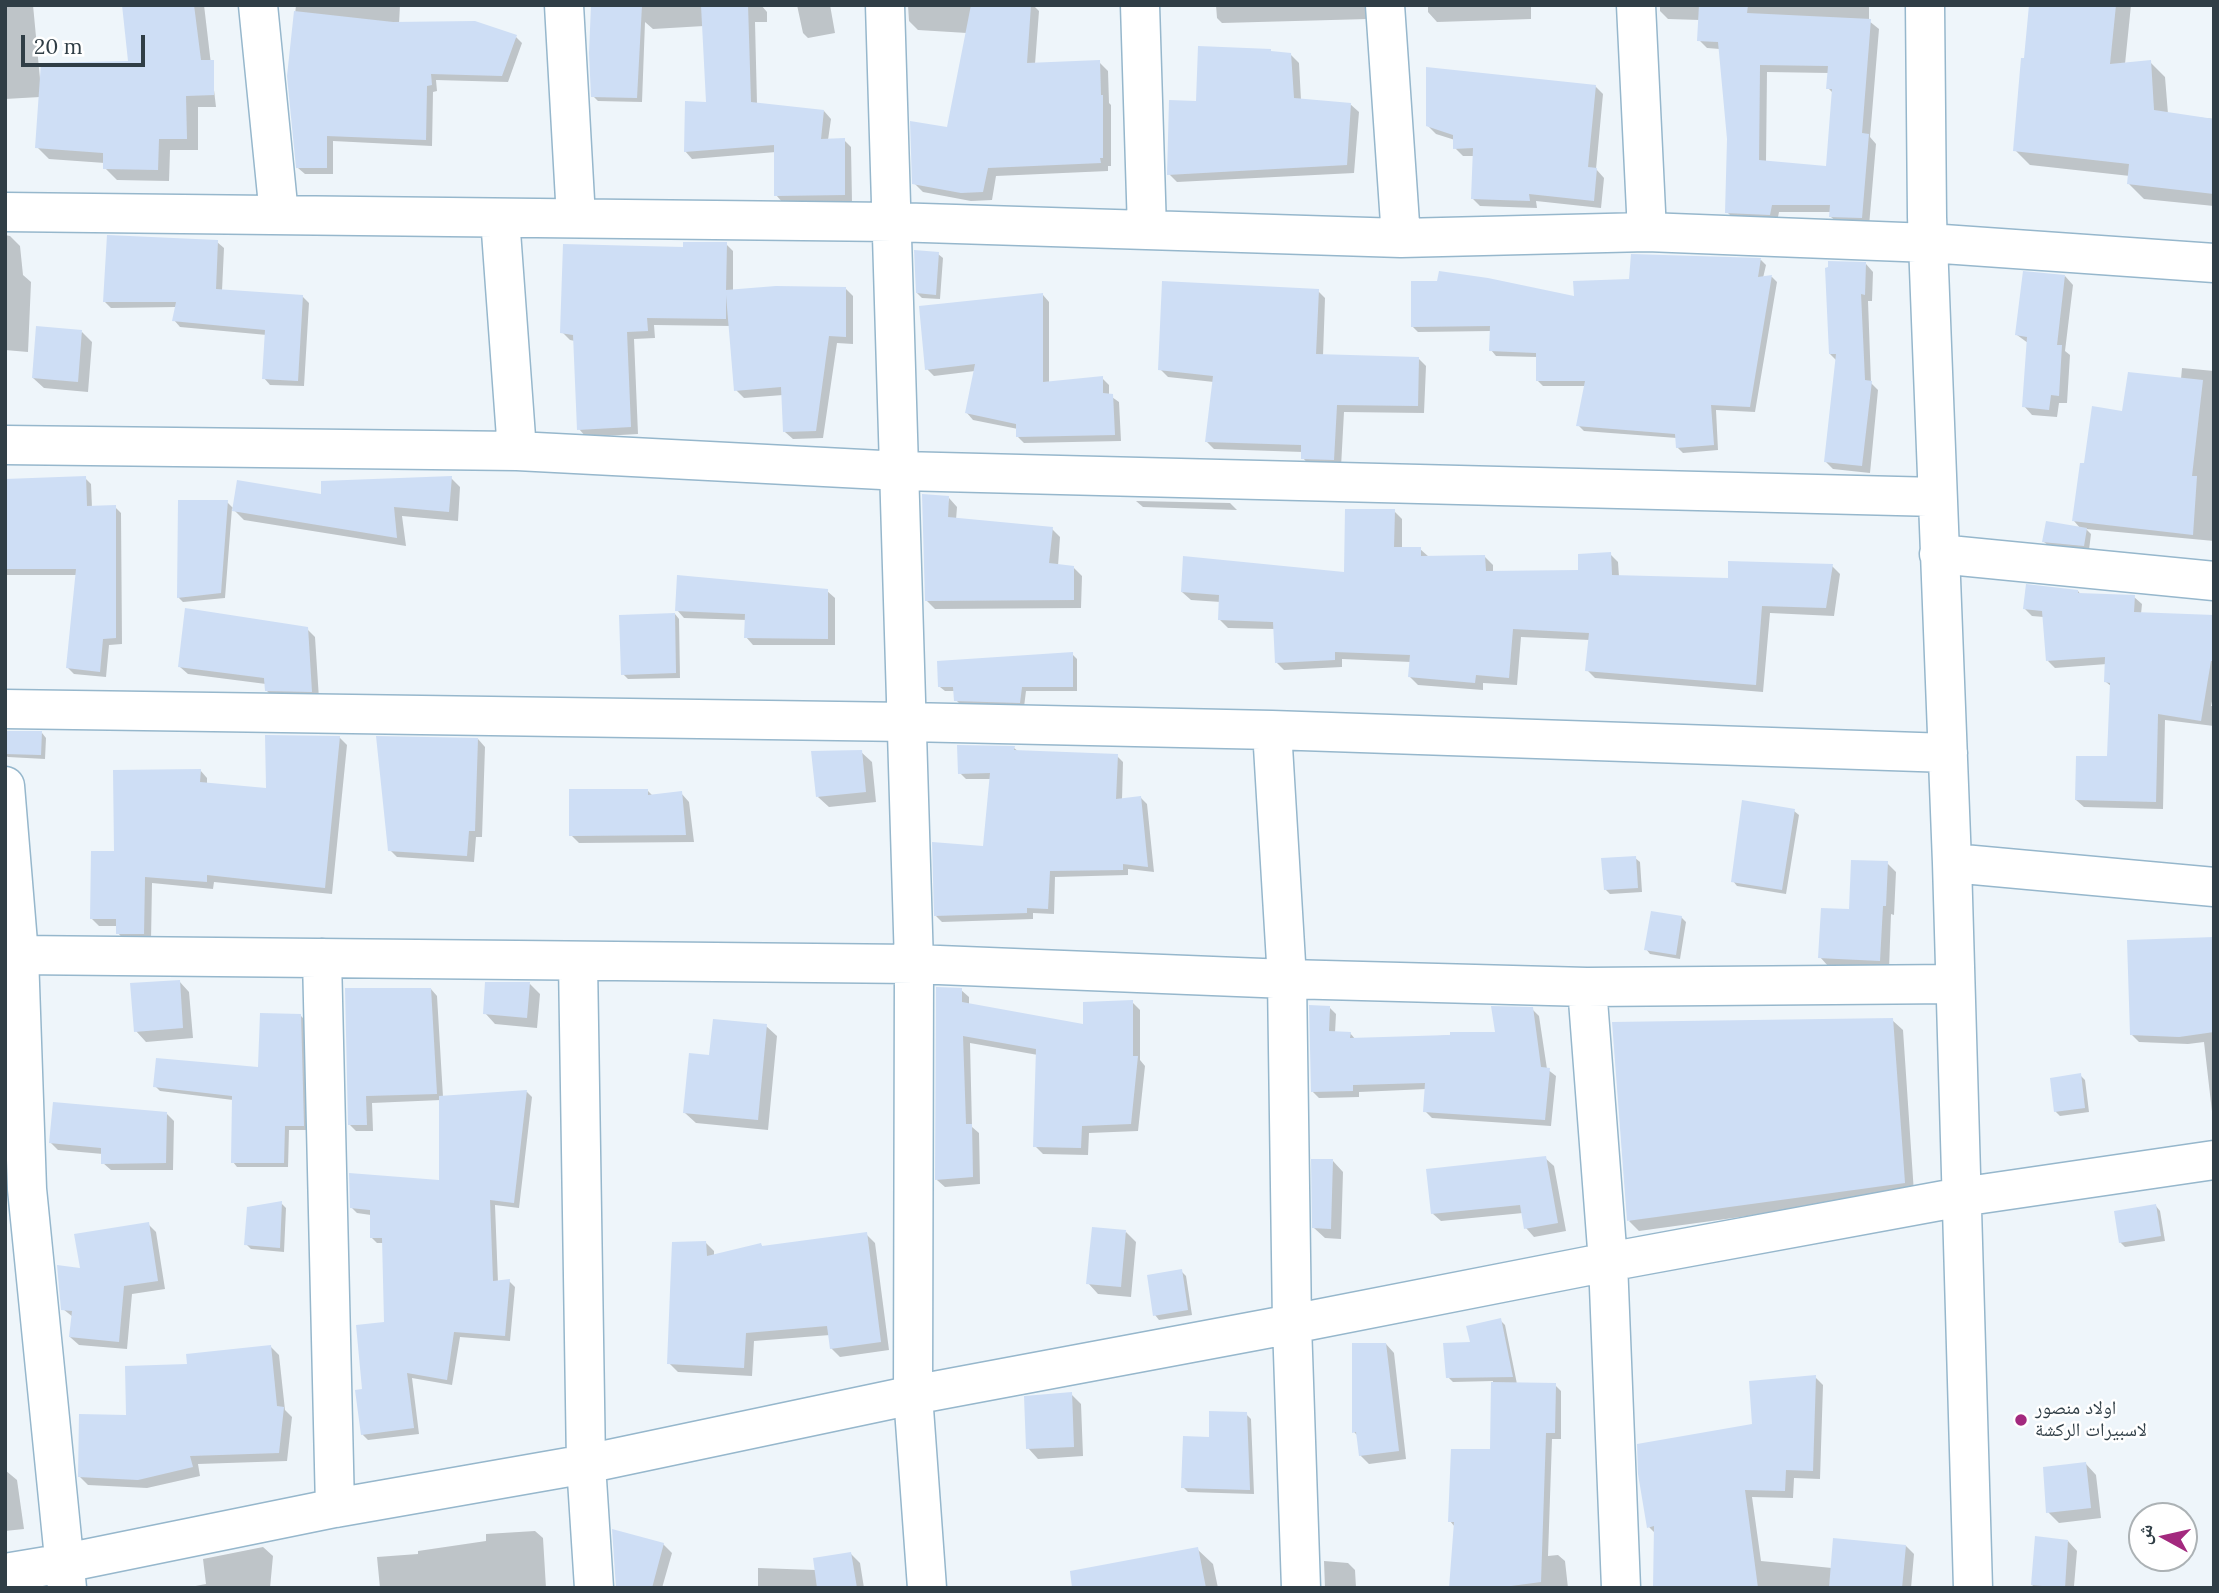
<!DOCTYPE html>
<meta charset="utf-8">
<style>
body{margin:0}
#map{position:relative;width:2219px;height:1593px;overflow:hidden;background:#eef5fa;font-family:Lora,"Noto Naskh Arabic",serif}
canvas{display:block}
.frame{position:absolute;inset:0;border:7px solid #303e46;pointer-events:none}
.north{position:absolute;left:2128px;top:1502px;width:70px;height:70px;box-sizing:border-box;background:#fff;border:2px solid #acb2b5;border-radius:50%;rotate:278deg;font-size:19px;font-weight:700;line-height:28px;text-align:center;color:#303e46}
.north::after{content:'';display:block;margin:auto;width:24px;height:32px;background:#a3297e;clip-path:polygon(50% 0,100% 100%,50% 72%,0 100%)}
.scale{position:absolute;left:21px;top:35px;width:124px;height:32px;box-sizing:border-box;border:4px solid #303e46;border-top:0;padding-left:9px;font-size:21px;line-height:24px;white-space:nowrap;color:#303e46;-webkit-text-stroke:5px #fff;paint-order:stroke}
</style>
<div id="map">
<canvas width="2219" height="1593"></canvas>
<div class="frame"></div>
<div class="north">ش</div>
<div class="scale">20 m</div>
</div>
<script>
const c = document.querySelector('canvas').getContext('2d');
c.lineJoin = 'round';
function paint(path, color) { c.fillStyle = color; c.fill(path, 'evenodd'); }
function trace(path, color, width, dash) { c.strokeStyle = color; c.lineWidth = width; c.lineCap = dash ? 'butt' : 'round'; c.setLineDash(dash || []); c.stroke(path); }
function write(font, color, halo, rows, align = 'center') {
  c.font = font + ' Lora,"Noto Naskh Arabic",serif'; c.lineWidth = 5; c.setLineDash([]); c.textBaseline = 'middle'; c.strokeStyle = halo; c.fillStyle = color; for (const [text, x, y, turn = 0] of rows) {
    c.save(); c.translate(x, y); c.rotate((+turn || 0) * Math.PI / 180); c.textAlign = isNaN(turn) ? turn : align; if (halo) c.strokeText(text, 0, 0); c.fillText(text, 0, 0); c.restore();
  }
}
const shadow = new Path2D(`
 M5,5H33L40,79L130,63L124,5H204L216,107H198V150H170L169,181L117,180L105,168V163L49,159L37,147L40,97L5,99Z
 M296,5H400L399,24L516,37L522,43L508,82L436,80L437,91L433,92L432,146L333,141V174H305L298,168L289,76Z
 M593,5H761L767,12V22H755L757,104L824,111L831,119L828,140H844L851,147L852,202L783,203L776,195V152L692,159L685,151L708,104L704,26L653,29L645,22L642,102L598,101L593,96Z
 M797,5H830L835,33L808,38L803,33Z
 M908,5H1033L1039,11L1035,64L1099,62L1108,71L1109,103L1111,105V166H1108V171L996,176L992,200L971,201L923,192L914,183L948,129L967,33L918,30L909,21Z
 M1216,5H1368V19L1222,23L1217,18Z
 M1428,5H1531V19L1437,22L1428,12Z
 M1660,5H1869V21L1879,29L1870,137L1876,144L1869,226L1839,224L1831,217V212H1779L1777,222L1735,220L1727,212L1729,139L1720,49L1707,48L1699,40L1700,20L1668,19L1660,11ZM1767,72L1829,73L1828,88L1833,93L1827,168L1766,162Z
 M2031,5H2131L2125,64L2150,62L2165,77L2168,114L2214,119V206L2144,199L2129,184L2130,176L2030,165L2015,150Z
 M1272,53L1291,55L1299,63L1301,100L1350,104L1359,112L1354,173L1177,182L1169,174Z
 M1595,86L1603,94L1596,169L1604,178L1601,208L1536,201L1537,208L1480,206L1472,198L1474,156H1463L1455,148V140L1436,134L1428,126Z
 M5,235L10,236L20,246L23,275L31,282L28,352L5,350Z
 M217,242L224,248L222,291L302,296L309,303L304,386L270,385L264,378L267,335L180,327L174,320L177,307L111,308L105,302Z
 M726,244L733,251V292L845,288L853,296V344L837,343L823,438L793,439L785,432L783,395L744,398L736,390L731,326L654,325L655,338L634,339L638,434L586,437L579,429L575,341L570,340L562,332L684,249Z
 M938,254L943,258L940,299L922,298L917,293Z
 M1761,260L1766,265L1763,278L1772,277L1777,282L1755,412L1716,410L1718,450L1683,453L1677,447V438L1584,431L1578,425L1586,386H1543L1537,380V357L1496,356L1491,350V331L1418,332L1412,326L1575,299L1631,281Z
 M1866,264L1873,272L1872,301H1868L1871,383L1878,390L1870,473L1833,469L1826,462L1837,361L1830,354Z
 M2065,276L2073,285L2065,351L2070,355L2067,403H2059L2057,417L2032,415L2024,406L2028,343L2017,335Z
 M1318,291L1325,298L1323,356L1418,358L1426,366L1424,413L1344,412L1341,467L1310,466L1303,458V452L1214,449L1207,442L1214,382L1168,377L1160,369Z
 M1043,295L1049,302V383L1102,378L1109,385V395L1119,402L1121,441L1024,443L1018,437V429L973,420L967,413L975,371L934,376L927,369Z
 M82,332L92,342L88,392L44,388L33,378Z
 M2182,368L2214,371V541L2086,529L2091,534L2089,550L2049,546L2044,542L2081,529L2074,521L2085,465L2124,413L2181,379Z
 M85,478L91,484L92,508L115,507L121,513L122,644L109,645L106,677L74,674L68,668L77,575H5V480Z
 M451,478L460,487L458,521L402,516L406,546L244,520L232,508L225,598L183,602L178,597L227,502L234,509Z
 M949,498L957,507L956,520L1052,529L1060,537L1058,566L1073,567L1082,576L1081,608L935,609L927,601Z
 M1136,501L1230,503L1237,510L1143,507Z
 M1394,511L1402,519V549H1420L1429,557H1485L1493,565V573L1580,572L1610,554L1618,562L1619,577L1730,580L1832,566L1840,574L1834,616L1770,613L1763,692L1595,678L1587,670L1590,640L1521,637L1517,685L1483,683V690L1418,685L1410,677L1411,662L1342,659V667L1284,670L1276,662L1275,629L1228,628L1220,620L1221,602L1191,600L1182,592L1346,574Z
 M827,591L835,598V645H753L746,637L747,620L684,618L677,610Z
 M2078,591L2081,595L2134,597L2142,604L2141,614L2214,617V692L2211,706H2214V726L2165,720L2163,809L2084,807L2076,800L2108,757L2112,687L2106,682L2107,664L2055,668L2048,661L2044,617L2032,616L2025,609Z
 M675,614L679,619L680,678L628,679L623,674Z
 M307,629L315,637L319,699L274,698L266,690V684L188,674L180,667Z
 M1072,654L1077,659V691H1026L1024,707L961,705L956,700L955,691H945L940,687Z
 M5,732L42,733L46,738L45,759L8,757L5,755Z
 M339,737L347,745L332,894L214,882L213,889L152,883L151,941H125L118,933L117,926H99L91,918L116,853L200,770L207,778V784L267,790Z
 M478,739L485,747L482,837H476L474,862L397,857L390,850Z
 M1014,748L1019,752L1117,756L1123,762L1122,800L1141,798L1147,804L1154,872L1128,869V875L1055,877L1054,914L1033,913V919L942,922L936,916L984,848L991,779H966L960,773Z
 M861,752L872,762L876,802L829,807L818,797Z
 M648,791L653,796L681,793L689,802L694,842L579,843L571,835Z
 M1794,811L1799,815L1786,894L1737,886L1733,881Z
 M1635,858L1640,862L1642,892L1610,894L1605,889Z
 M1887,863L1896,872L1894,915L1891,914L1889,969L1828,966L1820,957L1850,911Z
 M1681,917L1686,922L1680,959L1650,954L1646,949Z
 M2214,938V1129L2204,1042L2188,1044L2139,1042L2131,1034Z
 M179,981L189,992L193,1038L146,1042L136,1031Z
 M530,984L540,994L537,1028L495,1024L485,1013Z
 M346,989H431L437,996L443,1097L527,1092L532,1097L519,1208L495,1205L498,1283L509,1281L515,1287L510,1341L460,1337L452,1385L412,1378L419,1434L368,1440L362,1434L364,1390L386,1323L383,1243H377L371,1237V1215L357,1213L352,1208L440,1182L441,1100L372,1103L373,1131H356L350,1125Z
 M961,990L969,997V1005L1085,1027L1132,1002L1140,1010V1060L1145,1066L1138,1131L1089,1133L1088,1155L1043,1154L1035,1146L1038,1055L970,1043L972,1127L979,1133L980,1184L945,1187L937,1180Z
 M1330,1008L1336,1014L1335,1033H1350L1356,1040L1497,1033L1532,1009L1539,1016L1547,1069L1556,1076L1551,1126L1432,1118L1425,1111L1427,1089L1359,1092V1097L1319,1098L1312,1091Z
 M301,1016L306,1021L308,1130H289L288,1167H237L233,1162V1100L160,1091L155,1086L260,1069Z
 M1892,1020L1903,1030L1914,1193L1639,1231L1629,1221Z
 M766,1026L777,1036L768,1130L696,1123L685,1113L711,1057Z
 M2080,1075L2085,1080L2089,1112L2060,1116L2055,1111Z
 M166,1113L174,1121L173,1170H111L103,1163V1154L58,1150L51,1143Z
 M1545,1158L1554,1166L1566,1231L1534,1237L1526,1228L1523,1213L1441,1221L1432,1213Z
 M1333,1161L1343,1172L1341,1239L1325,1238L1314,1228Z
 M281,1203L286,1208L284,1252L251,1249L246,1244Z
 M2156,1206L2160,1211L2165,1241L2125,1247L2120,1242Z
 M148,1224L156,1232L165,1289L132,1294L127,1349L79,1345L70,1337L73,1317L63,1309L82,1270Z
 M1126,1232L1136,1242L1131,1297L1098,1294L1088,1283Z
 M866,1234L875,1243L889,1350L840,1357L831,1348L830,1335L754,1341L752,1376L678,1372L669,1363L705,1242L714,1251V1256L761,1245L764,1248Z
 M1181,1271L1186,1276L1192,1315L1159,1320L1155,1315Z
 M1500,1320L1505,1325L1517,1384L1555,1385L1561,1391V1439H1552L1548,1556L1558,1555L1565,1561L1568,1588H1451L1455,1527L1450,1521L1492,1451L1493,1381L1453,1382L1448,1377L1472,1344Z
 M1386,1344L1394,1353L1406,1459L1369,1464L1360,1455L1358,1436L1354,1432Z
 M270,1346L279,1355L285,1410L292,1417L287,1461L198,1464L200,1476L147,1488L88,1485L80,1477L128,1417L189,1366Z
 M1815,1377L1823,1385L1820,1479L1794,1478L1793,1498L1752,1497L1761,1561L1832,1568L1906,1546L1914,1554L1911,1588H1654L1656,1534L1649,1527L1754,1425Z
 M1071,1394L1081,1404L1083,1456L1038,1459L1028,1448Z
 M1246,1414L1251,1419L1254,1494L1188,1492L1183,1487L1211,1439Z
 M2086,1464L2096,1475L2101,1518L2059,1523L2048,1512Z
 M5,1470L17,1480L24,1529L5,1531Z
 M535,1531L543,1538L546,1588H380L377,1557L418,1554V1551L486,1541V1534Z
 M2068,1541L2077,1551L2074,1586L2097,1588H2036L2032,1585Z
 M663,1544L672,1553L662,1588H617Z
 M263,1547L273,1556L270,1588H185L206,1584L203,1559Z
 M1197,1549L1213,1564L1218,1588H1132Z
 M851,1554L860,1563L864,1588H758V1568L816,1570Z
 M1324,1561L1348,1563L1355,1570L1356,1588H1325Z`);
const building = new Path2D(`
 M122,5H194L201,60H214V95L186,96L187,139H159L158,170L103,169V153L35,148L41,63L128,61Z
 M591,5H642L637,98L591,97L589,53Z
 M701,5H748L751,102L824,110L821,139L845,138V195L774,196V145L684,152L685,101L706,102Z
 M971,5H1031L1027,63L1100,60L1101,95H1103V158H1100L1101,163L988,168L983,192L961,193L912,184L910,121L947,127Z
 M1699,5H1748L1747,13L1871,19L1862,133L1869,134L1862,218L1829,217L1830,205H1772L1770,215L1725,213L1727,139L1718,42L1697,41ZM1760,65L1828,66L1826,89H1832L1826,166L1759,160Z
 M2029,5H2116L2110,64L2151,60L2154,110L2214,119V194L2127,184L2129,164L2013,151L2021,58H2024Z
 M294,11L393,22L475,21L517,35L502,76L431,74L432,85L427,86L426,140L327,136V168H296L287,76Z
 M1198,46L1271,49V51L1291,53L1294,98L1351,103L1347,165L1167,175L1169,100L1196,101Z
 M1426,67L1596,85L1588,167L1597,168L1594,201L1529,194L1530,201L1471,199L1473,148L1453,149V135L1426,126Z
 M107,235L218,240L216,289L303,295L298,381L262,379L265,330L172,321L176,302H103Z
 M683,242H727L726,290L776,286L846,287V337L829,336L816,431L783,432L781,387L734,391L726,295V319L647,318L648,331L627,332L631,427L577,430L573,335L560,333L563,244L683,247Z
 M914,250L939,252L936,295L916,293Z
 M1631,254L1761,258L1758,277L1772,275L1750,407L1711,405L1714,445L1676,448L1675,434L1576,426L1585,381H1536V353L1489,351L1490,326L1411,327V281H1437L1439,271L1488,278L1574,296L1573,281L1629,279Z
 M1828,261L1866,262L1865,295L1861,294L1865,380L1872,381L1862,466L1824,462L1836,354H1829L1825,268L1828,267Z
 M2023,271L2065,275L2057,345H2062L2059,396L2051,395L2049,410L2022,407L2027,337L2015,335Z
 M1162,281L1319,289L1316,354L1419,357L1418,406L1337,405L1334,460L1301,459V445L1205,442L1213,376L1158,370Z
 M1043,293V382L1103,376V393L1113,394L1115,435L1016,437V424L965,413L975,364L925,370L919,306Z
 M36,326L82,330L78,382L32,378Z
 M2128,372L2203,380L2192,476H2197L2193,535L2072,521L2080,463H2084L2092,406L2122,411Z
 M86,476L87,506L116,505V638L103,639L100,672L66,668L76,569H5V479Z
 M452,476L449,512L394,507L397,538L232,511L237,480L321,494V481Z
 M922,494L949,496L948,517L1053,527L1049,563L1074,566V600L925,601Z
 M178,500H228L221,593L177,598Z
 M1345,509H1395L1394,547H1421V556L1485,555L1486,571L1578,570V554L1611,552L1612,575L1728,578V561L1833,564L1826,608L1762,606L1756,685L1585,671L1589,633L1513,629L1509,678L1476,675L1475,683L1408,677L1410,655L1335,652V660L1275,663L1273,622L1218,620L1219,595L1181,592L1183,556L1344,572Z
 M2046,521L2087,528L2084,546L2042,542Z
 M677,575L828,589V639L744,638L745,614L675,611Z
 M2026,584L2078,590V593L2135,595L2134,612L2214,615V661H2211L2201,721L2158,714L2156,802L2075,800L2076,756H2107L2110,683L2104,682L2105,657L2046,661L2042,611L2023,609Z
 M185,608L308,627L312,692L265,691L264,678L178,667Z
 M675,613L676,673L621,675L619,615Z
 M1073,652V687H1022L1020,703L954,701L953,687H938L937,661Z
 M5,731H42L41,755L5,754Z
 M265,735L340,736L325,888L207,875V882L145,877L144,934H116V919H90L91,851H114L113,770L201,769L200,782L266,788Z
 M376,736L478,738L475,831H469L467,856L388,851Z
 M957,745L1015,746L1014,750L1118,754L1116,799L1141,796L1148,867L1123,864V870L1050,871L1048,909L1027,908V913L934,916L932,842L983,846L990,773L958,774Z
 M862,750L866,792L816,797L811,751Z
 M569,789H648V795L682,791L686,835L569,836Z
 M1742,800L1795,809L1782,890L1731,882Z
 M1636,856L1638,888L1604,890L1601,858Z
 M1851,860L1888,861L1886,906H1883L1880,961L1818,958L1821,908L1849,909Z
 M1651,911L1682,916L1676,955L1644,950Z
 M2214,937V1032L2179,1037L2130,1035L2127,940Z
 M180,980L183,1028L134,1032L130,983Z
 M485,982H530L527,1018L483,1014Z
 M936,987L962,988V1002L1083,1024V1002L1133,1000V1056H1138L1131,1124L1082,1126L1081,1148L1033,1147L1036,1049L963,1036L966,1124H972L973,1177L935,1180Z
 M345,988H431L437,1094L366,1096L367,1125H348Z
 M1309,1005L1330,1006L1329,1031L1351,1032L1350,1038L1450,1035V1032H1495L1491,1006L1533,1007L1541,1067L1550,1068L1545,1120L1423,1112L1425,1083L1353,1085V1091L1311,1092Z
 M260,1013L301,1014L304,1126H285L284,1163H231L232,1096L153,1087L156,1058L258,1067Z
 M1893,1018L1905,1183L1627,1221L1612,1022Z
 M713,1019L767,1024L758,1120L683,1113L689,1053L709,1055Z
 M2081,1073L2085,1108L2054,1112L2050,1078Z
 M527,1090L514,1203L490,1200L493,1281L510,1279L505,1336L454,1332L447,1380L407,1373L414,1428L361,1435L355,1390L362,1389L356,1325L384,1322L382,1238H370V1210L350,1208L349,1173L439,1180V1096Z
 M53,1102L167,1112L166,1163L101,1164V1148L49,1143Z
 M1546,1156L1558,1223L1524,1229L1520,1205L1431,1214L1426,1169Z
 M1311,1159H1333L1331,1229L1312,1228Z
 M282,1201L280,1248L244,1245L247,1207Z
 M2156,1204L2161,1236L2119,1243L2114,1211Z
 M149,1222L158,1281L124,1286L119,1342L69,1337L72,1311L61,1310L57,1265L80,1268L74,1234Z
 M1092,1227L1126,1230L1121,1287L1086,1284Z
 M867,1232L881,1342L830,1349L827,1326L746,1333L744,1368L667,1364L672,1242L706,1241L707,1256L761,1243L762,1246Z
 M1182,1269L1188,1310L1153,1316L1147,1275Z
 M1501,1318L1513,1377L1446,1378L1443,1343L1470,1342L1466,1326Z
 M1352,1343H1386L1399,1451L1359,1456L1356,1432L1352,1433Z
 M271,1345L277,1406L284,1407L279,1453L190,1456L193,1467L138,1480L78,1477L79,1414L126,1415L125,1366L187,1364L186,1354Z
 M1816,1375L1813,1471L1786,1470L1785,1491L1745,1490L1758,1588H1653L1654,1526L1647,1528L1638,1474L1637,1444L1752,1424L1749,1381Z
 M1491,1382L1556,1383L1555,1433H1546L1541,1582L1496,1588H1449L1454,1522H1448L1451,1449H1490Z
 M1072,1392L1074,1447L1026,1449L1024,1396Z
 M1209,1411L1247,1412L1250,1490L1181,1488L1183,1436L1209,1437Z
 M2086,1462L2091,1508L2046,1513L2043,1467Z
 M612,1529L664,1543L652,1588H616Z
 M2035,1536L2068,1540L2065,1588L2031,1585Z
 M1833,1538L1906,1545L1902,1588H1829Z
 M1198,1547L1206,1588H1072L1070,1571Z
 M851,1552L857,1588H817L813,1558Z`);
const minor = new Path2D(`
 M258,5L279,215
 M564,5L576,218
 M885,5L914,964L913,1395L927,1588
 M1140,5L1147,230
 M1385,5L1401,238
 M1636,5L1647,232
 M1925,5L1927,217L1952,863L1973,1588
 M5,212L892,222L1401,238L1647,232L1929,243L2214,263
 M500,218L517,451
 M5,445L517,451L901,471L1937,497
 M1939,554L2214,581
 M5,709L907,722L1272,730L1948,753
 M1272,730L1287,979L1292,1324L1301,1588
 M5,786L19,955L27,1189L67,1588
 M1952,863L2214,887
 M19,955L914,964L1287,979L1587,987L1955,984
 M322,958L335,1508
 M578,962L586,1464L594,1588
 M1587,987L1608,1262L1621,1588
 M5,1573L65,1563L335,1508L586,1464L913,1395L1292,1324L1608,1262L1961,1197L2214,1160`);
const markers = [
 [2021,1420,7,"#a3297e"]
];
const poiNames = [
 ["اولاد منصور",2035,1409],
 ["لاسبيرات الركشة",2035,1431]
];
paint(shadow, '#0003');
paint(building, '#cedef5');
trace(minor, '#96b7cc', 41);
trace(minor, '#fff', 38);
for (const [x, y, r, color] of markers) { const dot = new Path2D(); dot.arc(x, y, r, 0, 2 * Math.PI); c.fillStyle = color; c.fill(dot); trace(dot, '#fff', 2.5); }
write('19px', '#303e46', '#fff', poiNames, 'left');
</script>
